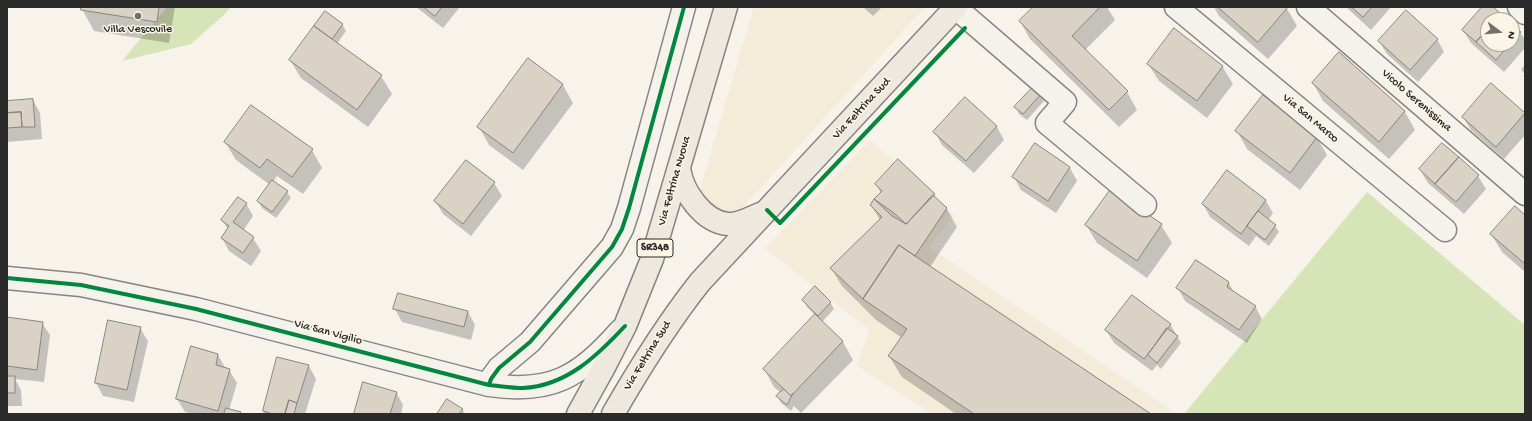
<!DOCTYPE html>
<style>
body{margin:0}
#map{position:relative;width:1532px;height:421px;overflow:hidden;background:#f7f3ea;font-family:"Gochi Hand",sans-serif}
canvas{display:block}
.frame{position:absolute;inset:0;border:8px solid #2b2b2b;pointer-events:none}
.north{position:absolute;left:1480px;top:12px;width:40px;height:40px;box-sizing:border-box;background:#fcf5e5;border:1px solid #a8a49b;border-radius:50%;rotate:106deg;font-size:11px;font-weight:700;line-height:16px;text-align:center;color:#2b2b2b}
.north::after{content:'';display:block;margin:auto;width:14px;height:18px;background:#72716e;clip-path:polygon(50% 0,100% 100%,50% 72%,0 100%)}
</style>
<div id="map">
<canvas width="1532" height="421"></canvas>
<div class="frame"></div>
<div class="north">N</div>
</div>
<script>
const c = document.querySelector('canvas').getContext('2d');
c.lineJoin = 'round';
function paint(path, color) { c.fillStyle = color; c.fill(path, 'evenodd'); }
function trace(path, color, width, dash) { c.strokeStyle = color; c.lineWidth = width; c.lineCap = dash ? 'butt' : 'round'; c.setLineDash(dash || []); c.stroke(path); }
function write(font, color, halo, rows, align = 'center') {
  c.font = font + ' "Gochi Hand",sans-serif'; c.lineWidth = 3; c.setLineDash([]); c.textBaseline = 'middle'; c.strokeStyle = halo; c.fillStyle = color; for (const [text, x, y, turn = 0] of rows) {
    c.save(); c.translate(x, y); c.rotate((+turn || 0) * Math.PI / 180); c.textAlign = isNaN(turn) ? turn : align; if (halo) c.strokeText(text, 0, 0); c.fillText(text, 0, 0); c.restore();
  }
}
const built = new Path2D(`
 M754,7H925L738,213H720L697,199Z
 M870,140L954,216L929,247L1177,414H932L857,366L869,330L765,248Z`);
const green = new Path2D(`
 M167,7H231L224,15L191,44L122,61Z
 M1367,192L1525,325V414H1184Z`);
const shadow = new Path2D(`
 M82,7H175L169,43L94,31L82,9Z
 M416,7H460L443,28Z
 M863,7H882L873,16Z
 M1034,7H1107L1115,20L1085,50L1127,92L1137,110L1119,127L1030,39L1020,21Z
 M1214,7H1286L1297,26L1268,59L1219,16Z
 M1346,7H1391L1371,30Z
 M1483,7H1492L1506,20H1488V44H1512V25L1520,32L1525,40V48L1504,72L1471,43L1463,30Z
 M342,24L346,31L337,44L381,76L392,94L368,127L301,78L290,60Z
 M1437,39L1444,52L1418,82L1387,54L1379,41Z
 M1339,54L1405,112L1415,130L1389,159L1323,101L1313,83Z
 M529,60L563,85L573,103L523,170L489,145L479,127Z
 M1148,64L1222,66L1233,84L1207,118L1159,81Z
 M1525,65V75L1521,69Z
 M1491,85L1525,114V135L1504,159L1471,130L1463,117Z
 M1040,95L1044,101L1027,120L1019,114L1016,107Z
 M965,98L997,127L1004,140L974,173L942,145L935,132Z
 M33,100L40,113L42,139L7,142V102Z
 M1237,131L1317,138L1327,155L1300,190L1247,149Z
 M225,142L312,150L322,168L303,194L277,176L273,182L287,192L291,198L276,218L262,208L258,201L270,185L236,160Z
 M1035,145L1070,168L1077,181L1056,213L1021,190L1014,177Z
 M1420,170L1478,176L1486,189L1464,214L1428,183Z
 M494,183L502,196L471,236L443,214L435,201Z
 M876,184L934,194L938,201L947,209L957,227L930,267L1149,414H956L902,377L889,356L902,338L876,320L842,286L831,268L880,220L871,205L881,193Z
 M1266,201L1273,213L1268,220L1275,226L1279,232L1269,246L1256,236L1249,246L1210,217L1203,204Z
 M246,203L253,216L243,231L253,238L261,251L251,266L229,251L222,238L228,229L222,220Z
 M1525,216V272L1502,252L1491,234Z
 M1086,225H1161L1172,243L1147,278L1097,243Z
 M1196,261L1229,283L1234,293L1255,306L1262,319L1247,343L1185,301L1178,288Z
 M803,300L830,302L834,309L822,322L843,342L853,360L801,413L794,406L791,411L781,403L778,396L781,393L774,387L764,369L815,315L807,307Z
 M395,309L468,312L475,325L471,340L402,322Z
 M7,318L42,323L50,335L44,382L15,379L21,390L22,406H7Z
 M1170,324L1181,343L1161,369L1157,365L1152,371L1114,343L1106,330Z
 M140,328L148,341L134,402L103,396L96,383Z
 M191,348L218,355L226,369L229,370L237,383L229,410L241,414H193L185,412L177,399Z
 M278,358L309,366L316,379L305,414H263Z
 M396,392L403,405L401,414H355Z
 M462,409L465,414H438Z`);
const building = new Path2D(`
 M81,7H159L157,22L81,10Z
 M424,7H442L435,16Z
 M1033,7H1100L1072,36L1128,91L1109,110L1019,21Z
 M1218,7H1288L1258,42Z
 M1352,7H1372L1363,17Z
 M1482,7H1493L1501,14L1496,20H1488V29L1476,42L1462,30Z
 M1406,10L1438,39L1410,70L1378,41Z
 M325,11L343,24L332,39L314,26Z
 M1512,24L1521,32L1512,42Z
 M314,26L382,75L357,110L289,60Z
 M1174,28L1223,66L1197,101L1147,64Z
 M1488,29V44H1510L1496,60L1476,42Z
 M1339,52L1405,111L1379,142L1312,83Z
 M528,58L563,84L513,153L477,127Z
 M1491,83L1525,113L1496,147L1462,117Z
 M1033,87L1041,94L1023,114L1014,107Z
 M1263,95L1317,137L1290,173L1235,131Z
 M965,97L997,126L966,161L933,132Z
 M33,99L35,127H22L21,112L7,113V101Z
 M251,105L313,149L292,177L267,159L260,168L224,142Z
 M21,112L22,127L7,128V113Z
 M1035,143L1070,167L1048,201L1012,177Z
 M1442,143L1459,157L1435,184L1419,169Z
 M1459,157L1479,175L1456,202L1435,184Z
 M898,159L935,194L906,224L894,213L874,199L882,191L875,184Z
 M466,160L495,182L463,224L434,201Z
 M1227,170L1266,200L1241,234L1202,204Z
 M272,180L288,191L272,212L257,201Z
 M1111,189L1162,224L1137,261L1085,225Z
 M933,195L947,208L915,256L899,245L863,299L830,268L882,217L870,205L874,199L892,216L906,224Z
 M238,197L247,203L233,222L254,237L243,253L221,238L229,226L221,220Z
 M1515,206L1525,215V264L1490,234Z
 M1258,211L1276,225L1265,240L1247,226Z
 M899,245L915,256L1151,414H974L888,356L907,329L863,299Z
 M1196,260L1229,282L1227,287L1256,306L1239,330L1176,288Z
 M815,286L831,302L818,316L802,300Z
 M398,293L468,311L464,327L393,309Z
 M1132,295L1171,324L1144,359L1105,330Z
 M815,314L843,341L791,396L763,369Z
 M7,317L43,322L37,370L7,366Z
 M108,320L141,327L127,390L95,383Z
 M1167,328L1178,336L1157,363L1148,355Z
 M191,346L218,354L216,365L230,369L218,411L176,399Z
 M277,357L309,365L297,403L289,400L285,414H273L263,411Z
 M7,376H15V393H7Z
 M363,382L397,392L390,414H354Z
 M784,389L791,396L793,393L787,405L776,396Z
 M447,399L463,409L459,414H437Z
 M289,400L297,403L294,414H285Z
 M226,408L241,412L240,414H224Z`);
const minor = new Path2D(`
 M1176,7L1445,230
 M1308,7L1525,194
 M1519,7L1525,13
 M956,8L1065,102L1047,123L1145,205
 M7,278L81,285L196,309L489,385C552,394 579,377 620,331
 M489,385L491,379L499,368L530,342L612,247L622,229L629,208L684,7`);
const major = new Path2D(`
 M679,168C682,191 703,222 728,224C739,225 750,218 760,214
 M578,414L603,369L625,326L652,259L726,7
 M613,414C640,367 666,325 700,282L956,7`);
const cycleway = new Path2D(`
 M767,210L780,223L965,28
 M7,278L81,285L196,309L489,385C500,386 512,388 523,388C566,386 597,356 625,326
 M489,385L491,379L499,368L530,342L612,247L622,229L629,208L684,7`);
const markers = [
 [138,16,4,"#72716e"]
];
const shields = [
 [655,248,36]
];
const shieldNames = [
 ["SR348",655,248]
];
const poiNames = [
 ["Villa Vescovile",138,30]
];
const streetNames = [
 ["Vicolo Serenissima",1416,101,41],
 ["Via Feltrina Sud",862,109,-47],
 ["Via San Marco",1310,119,40],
 ["Via Feltrina Nuova",675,181,-74],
 ["Via San Vigilio",328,333,15],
 ["Via Feltrina Sud",648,356,-58]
];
paint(built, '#f4ebd9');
paint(green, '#d7e4b7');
paint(shadow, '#0003');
paint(building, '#dad2c5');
trace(building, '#878581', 1);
trace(minor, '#878581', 25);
trace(major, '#878581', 25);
trace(minor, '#f5f2ec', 22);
trace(major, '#eee9df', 22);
trace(cycleway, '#00873e', 4);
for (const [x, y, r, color] of markers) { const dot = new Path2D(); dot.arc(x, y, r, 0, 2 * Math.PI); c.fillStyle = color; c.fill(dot); trace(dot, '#fcf5e5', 1.5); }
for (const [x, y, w] of shields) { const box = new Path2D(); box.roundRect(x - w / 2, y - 9, w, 18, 3); c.fillStyle = '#fcf5e5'; c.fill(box); trace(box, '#2b2b2b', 1); }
write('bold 11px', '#2b2b2b', null, shieldNames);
write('12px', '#2b2b2b', '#fcf5e5', poiNames);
write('12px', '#2b2b2b', '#fcf5e5', streetNames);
</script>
